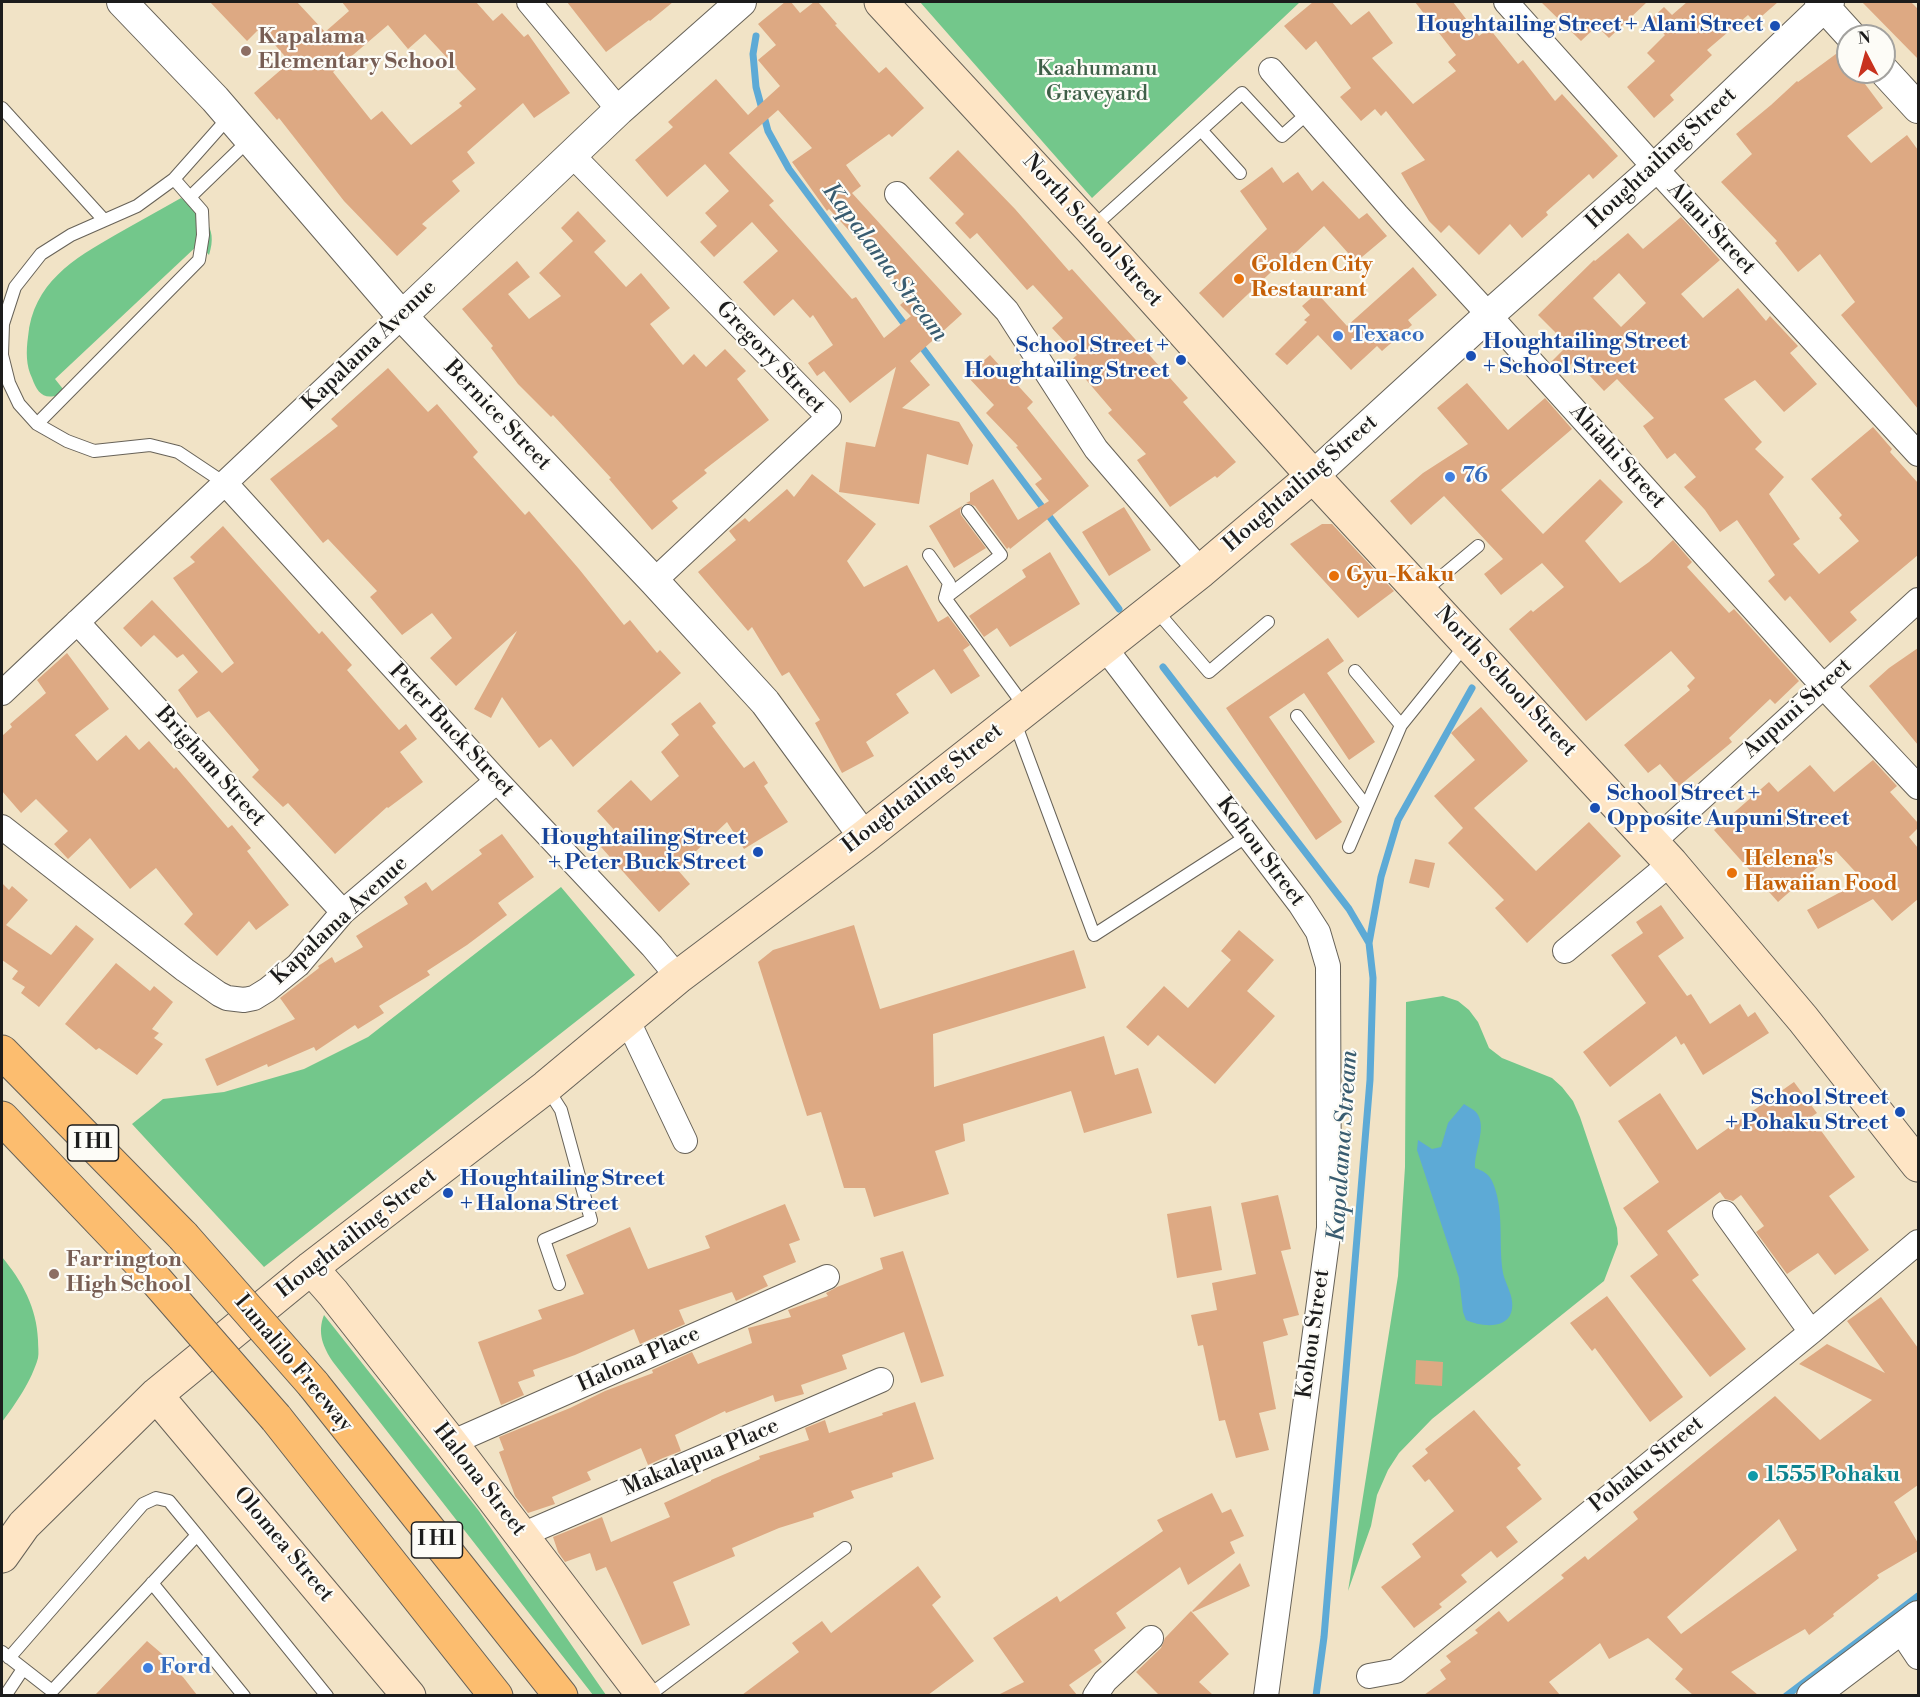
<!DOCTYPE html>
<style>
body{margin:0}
#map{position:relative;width:1920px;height:1697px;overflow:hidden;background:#f1e3c6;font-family:"Libre Bodoni",serif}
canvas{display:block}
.frame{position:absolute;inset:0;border:3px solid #1c1c1c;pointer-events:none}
.north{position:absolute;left:1836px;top:24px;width:60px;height:60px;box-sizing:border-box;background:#fdfcf7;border:2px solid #a3a29f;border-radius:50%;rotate:354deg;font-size:16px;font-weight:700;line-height:24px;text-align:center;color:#1c1c1c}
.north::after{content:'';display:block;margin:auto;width:21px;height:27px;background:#c8321e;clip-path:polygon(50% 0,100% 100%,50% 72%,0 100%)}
</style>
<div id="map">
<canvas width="1920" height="1697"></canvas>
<div class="frame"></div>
<div class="north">N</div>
</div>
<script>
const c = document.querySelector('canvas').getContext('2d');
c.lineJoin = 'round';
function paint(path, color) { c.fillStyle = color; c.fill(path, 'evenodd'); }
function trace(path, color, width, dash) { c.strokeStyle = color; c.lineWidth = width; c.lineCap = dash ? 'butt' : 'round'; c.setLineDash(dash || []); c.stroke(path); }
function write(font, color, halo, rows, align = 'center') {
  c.font = font + ' "Libre Bodoni",serif'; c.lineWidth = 4.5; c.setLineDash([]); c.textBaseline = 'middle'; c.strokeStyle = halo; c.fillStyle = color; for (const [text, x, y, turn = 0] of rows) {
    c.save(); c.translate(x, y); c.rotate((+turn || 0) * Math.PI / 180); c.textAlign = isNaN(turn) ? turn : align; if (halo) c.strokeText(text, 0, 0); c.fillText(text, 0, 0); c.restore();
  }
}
const green = new Path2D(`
 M920,2H1300L1092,198Z
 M181,198C201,215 219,225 209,255L199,244L55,379L63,389L58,395C43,400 37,392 32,378C26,366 26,351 28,337C33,283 73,259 117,234C138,222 160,210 181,198Z
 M561,887L635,975L264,1267L132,1124L163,1099L224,1092L304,1069L368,1037Z
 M1443,996L1458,1001L1469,1010L1478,1022L1489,1048L1502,1058L1552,1078L1562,1087L1573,1101L1580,1117L1607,1197L1617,1228L1618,1244L1604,1281L1432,1419L1399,1453L1388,1470L1377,1495L1371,1526L1348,1591L1398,1276L1405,1167L1406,1002Z
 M2,1257C22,1281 37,1308 38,1340C38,1346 39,1353 38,1358C32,1380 15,1405 2,1422Z
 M324,1315L479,1511L606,1695H593L333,1362C323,1347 317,1333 324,1315Z`);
const water = new Path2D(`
 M1464,1104C1467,1106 1473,1109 1476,1112C1488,1126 1474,1151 1475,1168C1483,1171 1488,1173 1492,1181C1505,1209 1498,1243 1503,1273C1506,1286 1516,1299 1511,1313C1505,1330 1479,1326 1466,1320L1463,1312L1459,1278L1417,1150L1418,1140L1432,1149L1441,1147L1448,1123Z`);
const stream = new Path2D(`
 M756,36L753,54L756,87L768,131L789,169L908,329
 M918,342L1119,609
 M1163,667L1349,909L1369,943L1373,978L1370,1080L1324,1637L1316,1696
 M1369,943L1381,877L1398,820L1472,688
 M1786,1696L1918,1596`);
const building = new Path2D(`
 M210,2H297L325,32L349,11L342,2H476L493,21L502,13L524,37L528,34L570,93L534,118L523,103L467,152L475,163L452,181L460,191L422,224L427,228L397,256L344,201L279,118L277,120L254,93L290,62L260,28L247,41ZM388,25L408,49L425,34L476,89L459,103L462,106L411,145L382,111L371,120L333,72Z
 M567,2H673L650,21L649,20L606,52Z
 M785,2H791L800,13L814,2H818L837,24L835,25L879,73L886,67L924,108L892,137L889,134L846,165L861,186L852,193L962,314L910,361L930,385L902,408L959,422L973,445L968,465L927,454L919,504L839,492L846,442L875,447L896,367L850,403L824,371L817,376L808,363L833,345L813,315L810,318L793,299L774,316L743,282L778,251L752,222L714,257L700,242L717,226L705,213L729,191L705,164L667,197L635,160L673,127L668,122L716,79L748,115L780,86L758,60L776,45L758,24ZM778,110L812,148L792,162L827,211L829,209L910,296L900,305L911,316L884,338L856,297L852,299L810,251L769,205L774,201L729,153Z
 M1313,2H1332L1351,25L1369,11L1393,43L1372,58L1413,104L1456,71L1448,62L1456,55L1415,2H1453L1479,36L1489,28L1518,64L1523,60L1555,101L1562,94L1618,156L1593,179L1589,174L1546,212L1548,215L1522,238L1510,224L1479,255L1449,225L1441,233L1429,221L1401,173L1425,160L1386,111L1381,116L1375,109L1361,121L1340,97L1351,88L1316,41L1306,50L1284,26Z
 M1541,2H1647L1609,38L1597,26L1581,41Z
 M1687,2H1778L1755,22L1748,15L1707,50L1712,55L1670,95L1674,100L1654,118L1627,87L1655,61L1647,53L1665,35L1650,20L1664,7L1672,15Z
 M1862,2H1911L1918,9V59Z
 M1840,51L1848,62V72H1856L1883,108L1847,136L1871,163L1907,135L1918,150V409L1841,315L1855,302L1820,254L1798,272L1775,243L1777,241L1721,182L1752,154L1736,134L1771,105L1797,81L1798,82Z
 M958,150L1015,209L1069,271L1072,269L1188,398L1183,402L1236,462L1217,478L1215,476L1170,507L1137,460L1146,454L1108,413L1112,410L1070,361L1077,355L1052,328L1063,318L1033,285L1027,290L977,233L970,239L955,223L964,214L929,178Z
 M1272,167L1283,183L1298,172L1312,191L1323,181L1359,219L1367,213L1387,236L1356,262L1324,226L1294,254L1292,252L1223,318L1199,293L1267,229L1240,191Z
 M578,211L606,241L594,252L626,287L641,273L670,308L650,324L683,365L694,354L706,367L725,349L746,371L737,379L769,420L704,470L707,473L672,501L678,508L652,530L609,479L611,478L553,415L551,417L518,384L491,348L493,346L462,309L517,261L530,277L508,294L529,319L561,296L539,273L573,241L561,228Z
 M1681,217L1720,260L1681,294L1703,318L1738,288L1766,321L1770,316L1798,346L1790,353L1817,384L1784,412L1755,380L1724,399L1762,442L1755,449L1784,477L1769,494L1800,539L1793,544L1819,574L1859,541L1839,518L1842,515L1811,479L1873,427L1892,449L1890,452L1918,483V555L1850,612L1857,620L1830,643L1790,596L1785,601L1768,581L1775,575L1737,520L1720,532L1705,510L1684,487L1696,477L1675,453L1667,459L1643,426L1654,418L1617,379L1604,391L1575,360L1561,374L1551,362L1568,345L1538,315L1594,260L1595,261L1628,233L1643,249ZM1619,273L1646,303L1621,327L1593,298Z
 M1413,267L1437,295L1408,320L1412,325L1382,351L1377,346L1351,370L1318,335L1287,365L1275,354L1307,322L1304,320L1310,315L1302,306L1317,293L1347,326Z
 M990,355L1033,402L1027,408L1089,486L1010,549L1009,547L1007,549L975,506L966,503L970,501V493L993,479L1018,520L1049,501L1035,484L1042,479L1016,447L1018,446L986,413L994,405L967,376Z
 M388,368L428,412L437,404L478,452L473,457L525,515L529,511L579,569L624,625L630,620L657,653L660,650L681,673L573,767L551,739L539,748L502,697L491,718L474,709L517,631L456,686L430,658L452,638L432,613L402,635L370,597L377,591L328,539L323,543L270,479L338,426L331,419Z
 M1467,383L1508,430L1545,398L1572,429L1501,490L1543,534L1600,479L1623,502L1585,541L1620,583L1649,562L1673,540L1692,562L1687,567L1729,613L1734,609L1799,681L1775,704L1770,699L1729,738L1732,742L1679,786L1660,764L1648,773L1624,745L1690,690L1687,686L1695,678L1671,651L1586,721L1509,629L1531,610L1533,612L1564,587L1542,563L1501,595L1484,574L1503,559L1444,496L1411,525L1390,501L1423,473L1468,444L1437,408Z
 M812,474L876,524L847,561L864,587L907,565L938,622L948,616L970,645L963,650L980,676L951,694L934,669L896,694L909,713L866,742L874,756L842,773L815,723L820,720L789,672L782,676L752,627L748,631L698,572L736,540L729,531L745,518L749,522L787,489L794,497Z
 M962,506L960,511L961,515L986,548L954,568L929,526Z
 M1124,507L1151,550L1109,576L1082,532Z
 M1322,524H1332L1394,591L1358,618L1290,544Z
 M223,526L319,634L322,631L352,665L347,670L399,730L406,724L417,739L400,752L423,782L388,808L387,807L335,854L288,803L283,807L252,777L259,770L209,711L197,718L178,690L198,672L183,654L177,658L154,635L141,647L123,628L152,600L222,673L234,663L173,578L195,562L190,557Z
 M1050,552L1080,604L1010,647L997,628L984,637L969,616L1026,577L1022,570Z
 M1328,638L1344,661L1327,673L1375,742L1349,760L1304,693L1269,717L1342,822L1316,840L1226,708Z
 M1918,648V745L1869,686L1889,668Z
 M67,653L109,709L75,735L97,761L126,735L139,750L149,741L174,769L176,767L228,828L232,825L251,848L247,851L289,905L256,930L249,921L217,956L184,924L193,914L156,868L130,889L90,838L68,859L54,844L68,831L36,799L21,813L2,791V736L12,727L10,724L46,693L37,680Z
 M700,702L716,723L712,726L744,768L754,761L768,783L764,786L788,822L744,849L727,822L677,869L690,884L659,912L601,847L617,833L597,811L631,780L651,801L679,776L661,752L679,735L671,724Z
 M1481,707L1528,761L1474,808L1536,871L1589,822L1621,856L1527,943L1495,908L1504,900L1448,843L1463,828L1434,796L1475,760L1451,733Z
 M1873,760L1897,786L1890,792L1918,823V828L1909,837L1918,848V899L1892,921L1873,899L1818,929L1807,910L1863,880L1836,851L1778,902L1714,830L1769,782L1778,792L1810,765L1834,792Z
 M502,834L534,877L498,903L507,915L467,945L427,971L430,975L379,1006L384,1013L358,1029L355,1025L316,1051L314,1047L268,1067L267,1064L217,1086L205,1059L295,1019L280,998L319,968L318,966L332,957L335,963L363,947L356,936L408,904L404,897L426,882L432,891L482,854L479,850Z
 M1415,859L1435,863L1429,888L1409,883Z
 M2,883L9,890L12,886L28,900L6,925L51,955L76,925L94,939L39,1007L21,993L25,987L12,979L18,971L2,960Z
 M1661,905L1684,938L1658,956L1687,996L1691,994L1710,1024L1740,1004L1748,1017L1755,1012L1769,1033L1703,1075L1684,1043L1681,1045L1676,1036L1610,1087L1583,1052L1646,1003L1611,955L1643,933L1636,922Z
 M854,925L880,1009L1074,950L1086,988L933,1034L934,1087L1104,1036L1115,1075L1138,1068L1152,1113L1084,1133L1071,1091L963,1124L965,1141L935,1151L949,1194L874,1217L865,1188H844L821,1112L807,1116L758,962L773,950Z
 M1239,930L1274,960L1247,991L1275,1016L1215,1084L1158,1035L1148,1046L1126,1027L1164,986L1188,1008L1231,960L1221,951Z
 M116,963L150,991L154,986L173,1002L152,1029L159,1033L154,1038L163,1044L137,1075L99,1048L96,1050L65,1024Z
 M1794,1082L1817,1113L1811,1117L1855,1177L1829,1196L1869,1250L1835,1275L1818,1253L1787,1274L1756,1232L1764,1226L1741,1195L1733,1201L1725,1199L1720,1192L1667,1231L1699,1275L1692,1280L1746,1349L1710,1377L1630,1276L1658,1255L1623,1208L1659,1182L1618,1121L1660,1093L1697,1150Z
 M1278,1195L1291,1249L1281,1251L1299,1315L1283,1319L1288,1335L1263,1342L1276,1409L1259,1413L1269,1450L1236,1458L1225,1420L1219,1421L1203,1345L1198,1346L1191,1315L1217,1310L1212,1283L1256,1274L1241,1203Z
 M785,1204L800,1240L789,1244L796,1262L763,1276L768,1286L736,1301L732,1292L679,1310L685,1324L640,1344L634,1329L575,1355L533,1370L535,1376L518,1382L524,1395L501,1405L478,1342L542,1319L538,1310L584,1294L566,1255L630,1227L648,1269L710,1248L705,1236Z
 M1211,1206L1222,1270L1177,1278L1167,1214Z
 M903,1251L944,1376L921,1383L904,1332L842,1355L847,1369L801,1385L804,1394L775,1402L773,1395L726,1413L725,1411L675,1435L681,1451L663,1458L648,1465L641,1448L587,1472L591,1480L552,1497L555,1504L528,1513L515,1496L499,1452L504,1450L499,1437L570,1408L605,1391L653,1373L652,1370L692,1352L698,1364L752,1343L748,1328L791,1317L788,1310L828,1296L826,1293L837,1287L883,1269L880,1258Z
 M1607,1296L1683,1397L1650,1422L1595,1348L1592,1351L1570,1323Z
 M1881,1297L1918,1348V1485L1894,1502L1918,1543V1551L1877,1575L1879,1578L1833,1614L1834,1616L1809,1635L1805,1629L1731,1672L1758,1695H1693L1675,1679L1683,1669L1648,1638L1609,1659L1600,1643L1549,1682L1560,1695H1424L1446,1679L1440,1670L1451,1662L1446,1656L1478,1633L1475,1630L1499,1611L1508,1622L1564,1578L1561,1575L1585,1556L1588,1560L1638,1519L1633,1512L1775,1396L1820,1440L1872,1400L1799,1364L1827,1344L1885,1373L1847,1321ZM1779,1519L1797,1550L1681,1634L1667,1617Z
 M1416,1360L1443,1362L1442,1386L1415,1384Z
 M915,1402L934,1459L892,1473L893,1477L851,1491L854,1498L813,1513L814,1517L779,1528L732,1548L735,1556L673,1582L690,1625L642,1645L606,1567L596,1571L590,1553L565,1562L558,1552L553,1537L602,1517L611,1542L670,1517L664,1503L711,1481V1480L760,1459L759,1456L809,1440L805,1428L825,1420L829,1433L883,1415L882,1413Z
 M1474,1410L1521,1465L1517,1468L1542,1499L1506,1527L1518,1542L1497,1558L1491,1551L1461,1575L1467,1582L1439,1604L1442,1607L1414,1628L1381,1587L1421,1557L1412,1544L1454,1511L1429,1479L1425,1482L1412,1466L1428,1453L1425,1449Z
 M1212,1493L1222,1513L1231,1509L1244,1536L1230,1542L1235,1553L1188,1585L1180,1567L1116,1613L1126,1628L1094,1650L1102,1662L1069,1685L1077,1695H998L1024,1682L993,1638L1057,1596L1060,1602L1163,1531L1157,1520Z
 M1240,1563L1250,1586L1193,1612L1192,1611Z
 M918,1566L941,1597L932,1605L974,1661L928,1695H742L799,1652L792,1643L822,1621L831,1633Z
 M1191,1611L1229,1654L1199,1682L1213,1695H1159L1136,1672L1161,1648L1165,1638Z
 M147,1641L168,1659L165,1662L183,1677L197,1695H95Z`);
const service = new Path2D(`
 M2,108L104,220
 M1201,130L1240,173
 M190,197L249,140
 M1092,228L1242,93L1282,136L1308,113
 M37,424L199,260L203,235L202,211L174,179
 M226,484L178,452L150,445L94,451L67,441L37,424L19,404L9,383L2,355L3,324L15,287L41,254L71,235L137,206L174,179L229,117
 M929,555L949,583L945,598L1025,707
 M1423,592L1478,546
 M945,598L1001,555L968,511
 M1155,609L1209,672L1268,622
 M1355,671L1401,725
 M1297,716L1366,806
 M1014,720L1094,935L1249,835
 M1349,847L1401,725L1467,643
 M547,1088L561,1110L591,1220L544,1240L559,1284
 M152,1583L244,1696
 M2,1652L52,1691L197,1535L327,1696
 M9,1658L143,1504L156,1498L169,1501L197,1535
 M5,1696L23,1669
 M648,1696L845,1548`);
const minor = new Path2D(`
 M529,2L619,110
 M1506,2L1655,168L1918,454
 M1271,70L1397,215L1489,315L1823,686L1918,787
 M572,155L829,417L654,581
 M897,194L1007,311L1096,449L1201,571
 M226,484L497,781L652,946L678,977
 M77,622L343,912
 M1105,648L1300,904L1318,932L1328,966L1329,1228L1266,1696
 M2,693L402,316
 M2,827L185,970L219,994L227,998L244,1000L254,998L267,990L298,965L343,912L497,781
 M1652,843L1918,600
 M1565,951L1671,863
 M627,1019L685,1141
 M1725,1213L1811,1332
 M451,1443L827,1277
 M522,1535L881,1380
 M1900,1630L1918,1657
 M1369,1676L1396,1671L1811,1332L1918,1242
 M1095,1696L1105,1681L1151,1638`);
const tertiary = new Path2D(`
 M122,2L215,99L402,316L654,581L765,702L864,837
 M1820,2L1851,36
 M1884,71L1918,108
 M402,316L619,110L741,2
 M1313,476L1489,315L1655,168L1829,2
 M1812,1696L1918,1616`);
const secondary = new Path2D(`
 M881,2L1091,229L1313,476L1671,863L1803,1019L1918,1165
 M311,1268L333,1293L451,1443L644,1696
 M156,1395L409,1696
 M2,1556L24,1525L156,1395L311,1268L546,1087L678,977L864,837L1201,571L1313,476`);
const motorway = new Path2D(`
 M2,1052L183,1236
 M2,1118L148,1271
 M313,1384L561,1696
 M276,1418L496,1696`);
const motorwayBridge = new Path2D(`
 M183,1236L313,1384
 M148,1271L276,1418`);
const markers = [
 [1775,26,6,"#1a4fb4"],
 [246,51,6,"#8d6e63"],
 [1239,279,6,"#e8710a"],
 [1338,336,6,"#3f7fe0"],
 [1471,356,6,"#1a4fb4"],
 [1181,360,6,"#1a4fb4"],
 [1450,477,6,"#3f7fe0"],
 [1334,576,6,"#e8710a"],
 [1595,808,6,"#1a4fb4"],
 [758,852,6,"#1a4fb4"],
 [1732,873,6,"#e8710a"],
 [1900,1112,6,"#1a4fb4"],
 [448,1193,6,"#1a4fb4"],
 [54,1274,6,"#8d6e63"],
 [1753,1476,6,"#0f9aa8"],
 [148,1668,6,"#3f7fe0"]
];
const shields = [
 [93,1143,51],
 [437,1540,51]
];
const shieldNames = [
 ["I H1",93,1143],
 ["I H1",437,1540]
];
const transitNames = [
 ["Houghtailing Street + Alani Street",1763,26],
 ["Houghtailing Street",1483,343,"left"],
 ["+ School Street",1483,368,"left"],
 ["School Street +",1169,347],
 ["Houghtailing Street",1169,372],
 ["School Street +",1607,795,"left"],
 ["Opposite Aupuni Street",1607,820,"left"],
 ["Houghtailing Street",746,839],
 ["+ Peter Buck Street",746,864],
 ["School Street",1888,1099],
 ["+ Pohaku Street",1888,1124],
 ["Houghtailing Street",460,1180,"left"],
 ["+ Halona Street",460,1205,"left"]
];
const educationNames = [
 ["Kapalama",258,38],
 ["Elementary School",258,63],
 ["Farrington",66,1261],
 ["High School",66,1286]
];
const parkNames = [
 ["Kaahumanu",1097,70],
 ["Graveyard",1097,95]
];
const streetNames = [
 ["Houghtailing Street",1662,159,-43],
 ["Alani Street",1711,229,47],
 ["North School Street",1092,231,48],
 ["Kapalama Avenue",370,346,-44],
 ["Gregory Street",770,358,46],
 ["Bernice Street",497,416,46],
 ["Ahiahi Street",1617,457,48],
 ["Houghtailing Street",1301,484,-41],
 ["North School Street",1505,682,47],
 ["Aupuni Street",1798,709,-42],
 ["Peter Buck Street",451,731,47],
 ["Brigham Street",210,767,48],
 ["Houghtailing Street",923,789,-38],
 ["Kohou Street",1260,852,53],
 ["Kapalama Avenue",340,921,-43],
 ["Houghtailing Street",357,1234,-38],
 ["Kohou Street",1314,1334,-82],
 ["Halona Place",639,1360,-24],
 ["Lunalilo Freeway",293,1364,50],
 ["Makalapua Place",701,1458,-23],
 ["Pohaku Street",1647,1465,-39],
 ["Halona Street",479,1480,52],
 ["Olomea Street",283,1545,50]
];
const foodNames = [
 ["Golden City",1251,266],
 ["Restaurant",1251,291],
 ["Gyu-Kaku",1346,576],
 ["Helena's",1744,860],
 ["Hawaiian Food",1744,885]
];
const shopNames = [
 ["Texaco",1350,336],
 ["76",1462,477],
 ["Ford",160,1668]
];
const cultureNames = [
 ["1555 Pohaku",1765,1476]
];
const waterNames = [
 ["Kapalama Stream",884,263,53],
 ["Kapalama Stream",1344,1146,-86]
];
paint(green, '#73c78b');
paint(water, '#5daad6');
trace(stream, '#5daad6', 7);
paint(building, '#dda983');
trace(service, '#676258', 14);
trace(minor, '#676258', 26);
trace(tertiary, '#676258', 32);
trace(secondary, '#676258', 35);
trace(motorway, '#676258', 35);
trace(service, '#fff', 12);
trace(minor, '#fff', 24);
trace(tertiary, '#fff', 30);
trace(secondary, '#fee5c5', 33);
trace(motorway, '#fcbd6f', 33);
trace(motorwayBridge, '#676258', 35, []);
trace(motorwayBridge, '#fcbd6f', 33);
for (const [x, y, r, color] of markers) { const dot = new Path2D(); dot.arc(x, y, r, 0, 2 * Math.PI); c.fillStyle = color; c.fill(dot); trace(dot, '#fdfcf7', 2); }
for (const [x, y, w] of shields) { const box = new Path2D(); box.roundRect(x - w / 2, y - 18, w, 36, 4.5); c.fillStyle = '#fdfcf7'; c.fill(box); trace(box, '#1c1c1c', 1.5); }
write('bold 21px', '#1c1c1c', null, shieldNames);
write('bold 22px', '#164399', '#fdfcf7', transitNames, 'right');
write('bold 22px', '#785e54', '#fdfcf7', educationNames, 'left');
write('22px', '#3f6048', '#fdfcf7', parkNames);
write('22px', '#1c1c1c', '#fdfcf7', streetNames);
write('bold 22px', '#c56008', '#fdfcf7', foodNames, 'left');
write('bold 22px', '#366cbe', '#fdfcf7', shopNames, 'left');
write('bold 22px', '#0d838f', '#fdfcf7', cultureNames, 'left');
write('italic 24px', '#395c70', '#fdfcf7', waterNames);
</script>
